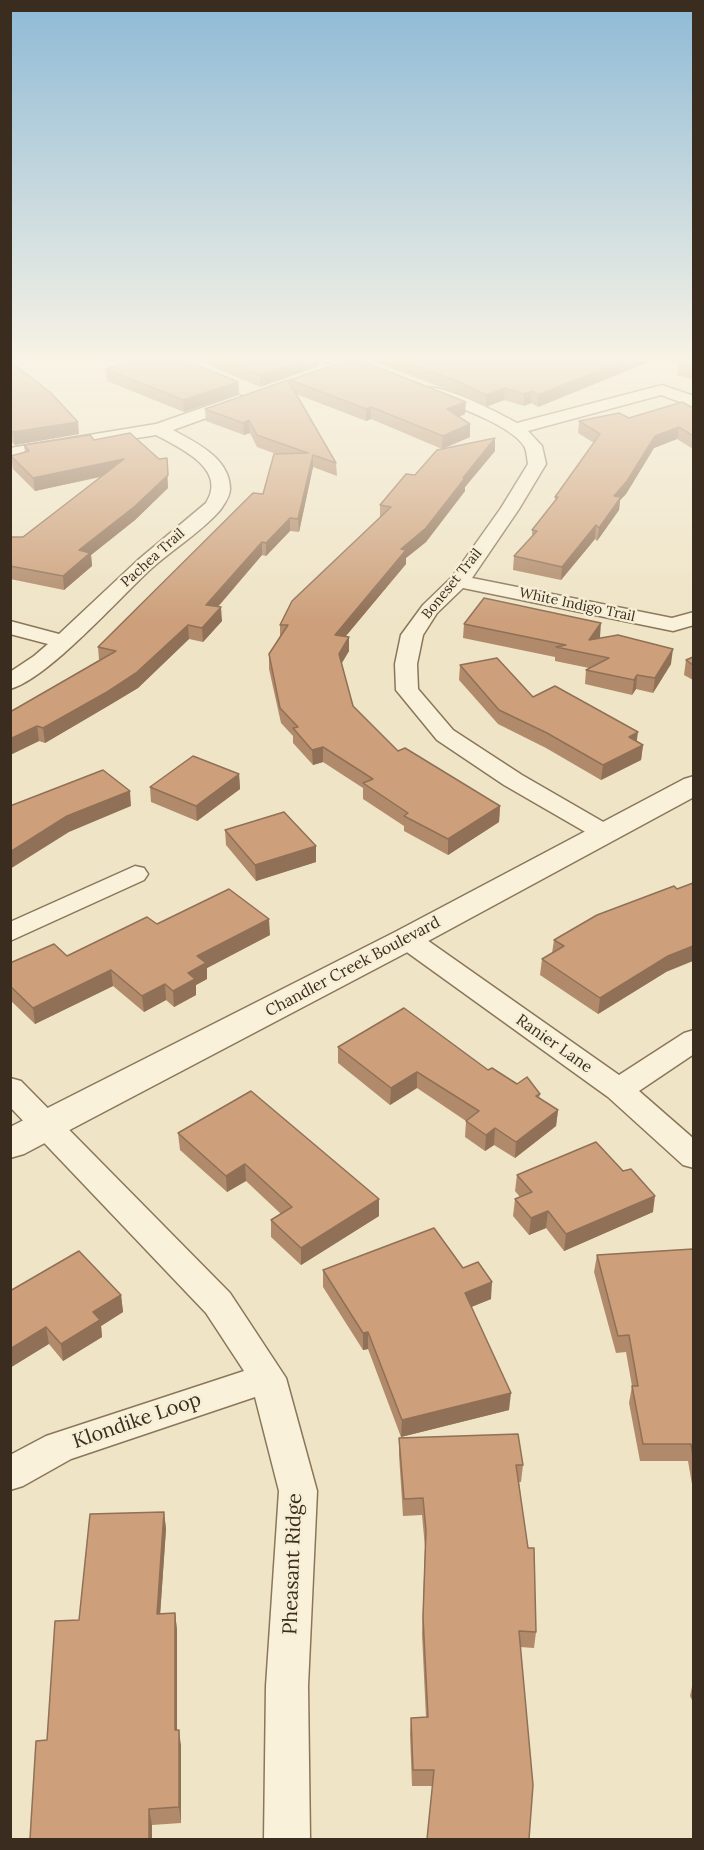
<!DOCTYPE html>
<style>
body{margin:0}
#map{position:relative;width:704px;height:1850px;overflow:hidden;background:#efe4c6;font-family:Lora,serif}
canvas{display:block}
.frame{position:absolute;inset:0;border:12px solid #3a2d1f;pointer-events:none}
</style>
<div id="map">
<canvas width="704" height="1850"></canvas>
<div class="frame"></div>
</div>
<script>
const c = document.querySelector('canvas').getContext('2d');
c.lineJoin = 'round';
function trace(path, color, width, dash) { c.strokeStyle = color; c.lineWidth = width; c.lineCap = dash ? 'butt' : 'round'; c.setLineDash(dash || []); c.stroke(path); }
function paint(path, color) { c.fillStyle = color; c.fill(path, 'evenodd'); }
function write(font, color, halo, rows, align = 'center') {
  c.font = font + ' Lora,serif'; c.lineWidth = 5; c.setLineDash([]); c.textBaseline = 'middle'; c.strokeStyle = halo; c.fillStyle = color; for (const [text, x, y, turn = 0] of rows) {
    c.save(); c.translate(x, y); c.rotate((+turn || 0) * Math.PI / 180); c.textAlign = isNaN(turn) ? turn : align; if (halo) c.strokeText(text, 0, 0); c.fillText(text, 0, 0); c.restore();
  }
}
const minor = new Path2D(`
 M662,385L694,396V407L661,395L528,431L542,446L546,464L519,509L472,578L672,618L694,612V625L673,631L463,588L437,613L423,635L417,664L418,689L453,730L522,775L612,827L616,832L612,837L603,840L594,837L504,785L437,740L396,690L395,664L401,635L423,605L452,577L501,508L528,464C527,458 527,451 524,446C510,424 450,404 425,394L423,391L425,388C442,383 501,414 517,423Z
 M239,395L247,400L245,404L173,430C195,442 230,458 230,489C230,496 225,503 221,509C206,528 171,551 152,568C120,597 48,679 10,689V672L34,656L48,644L10,634V621L59,634L138,560L206,503C228,469 180,448 156,435L10,458V448L156,424Z
 M135,866L144,868L148,874L144,880L10,941V922Z
 M407,931L417,933L619,1075L684,1033L694,1030V1054L639,1091L694,1139V1168L683,1165L608,1097L397,945L393,939L397,933Z
 M10,1078L21,1081L230,1293L286,1378L317,1491L308,1686L310,1840H264L266,1686L279,1491L255,1397L71,1459L23,1486L10,1490V1455L46,1436L244,1371L206,1313L10,1107Z`);
const tertiary = new Path2D(`
 M694,776V797L419,946L24,1154L10,1158V1127L395,932L684,779Z`);
const wall = new Path2D(`
 M10,361L79,434L15,445L10,440Z
 M199,361H319V366L260,387Z
 M371,361H651L538,407L531,403L524,406L504,400L486,407L457,393Z
 M693,361V380L677,375L679,363Z
 M106,369L238,382L239,394L184,412L107,381Z
 M290,380L465,414L459,417L470,437L442,449L371,419L366,421L296,394L336,463L337,476L313,467L299,532L290,531L266,556L262,555L218,607L222,621L203,642L189,639L138,688L108,706L45,743L39,741L10,755V712L99,660L98,647L263,494L276,454L257,447L250,433L244,435L206,421L205,409L290,383Z
 M693,408V449L677,439L654,448L626,494L620,500L619,510L597,541L595,539L561,580L513,570L514,556L532,536V530L555,501V497L594,443L578,433L579,421L629,418Z
 M94,440L168,488L135,520L91,555L92,566L64,590L10,579V537H23L101,477L35,491L13,469L11,456L25,452L24,445Z
 M495,451L465,487V491L426,542L406,558V564L345,637L349,651L341,664L353,706L398,751L500,806L499,822L448,855L404,831V826L363,799V788L323,762L313,765L293,743V736L281,723L269,669V654L280,636V625L380,517V505L415,475Z
 M464,624L600,637L599,638L671,664L653,693L636,689L632,695L585,684L586,670L589,668L555,661V657L463,638Z
 M693,657V680L684,675L686,660Z
 M460,665L637,741L643,745L641,760L601,780L546,748L498,724L459,680Z
 M239,774L240,789L197,821L151,802L150,787Z
 M225,830L316,846V862L256,881L226,845Z
 M157,924L270,935L207,968V979L196,985V995L174,1007L166,1000L144,1012L113,986L35,1024L10,1000V963L67,956Z
 M554,940L666,972L598,1014L540,975L542,959L552,953Z
 M338,1047L488,1070L540,1094L539,1098L558,1110L556,1126L515,1158L494,1145L485,1151L465,1137L466,1121L417,1088L390,1105L338,1063Z
 M178,1133L379,1216L301,1265L271,1237V1220L281,1214L246,1181L227,1192L180,1150Z
 M517,1175L653,1212L564,1251L546,1228L529,1235L513,1216L515,1199L520,1197L515,1191Z
 M693,1249V1490L688,1461H640L629,1403L632,1386L626,1352L616,1353L594,1272L597,1255Z
 M463,1268L491,1299L471,1307L509,1410L401,1437L368,1349L363,1350L323,1287V1270Z
 M10,1291L121,1295L123,1312L101,1326L102,1337L63,1361L49,1344Z
 M399,1438L523,1465L521,1482H519L536,1632L534,1648L520,1647L433,1786H412L410,1734L411,1718H426L422,1634L425,1547L422,1515L403,1516L399,1455Z
 M164,1512L166,1529L160,1614L175,1613L177,1630V1730L181,1746V1823L152,1825L47,1740Z
 M693,1682V1702L690,1696Z`);
const shadedWall = new Path2D(`
 M301,361H319V366L260,387V375Z
 M324,361H336L324,365Z
 M623,361H651L538,407V395Z
 M238,382L239,394L184,412L183,400Z
 M505,388L504,400L486,407V395Z
 M532,391L531,403L524,406V394Z
 M466,402L465,414L447,421V409Z
 M371,407V419L366,421V409Z
 M249,420L250,433L244,435L243,423Z
 M78,422L79,434L15,445L13,432Z
 M470,424V437L442,449L443,436Z
 M679,427L677,439L654,448L626,494L620,500L619,510L597,541L599,528L614,496L655,436Z
 M495,438V451L465,487V491L426,542L406,558V564L335,649V635L401,549Z
 M313,455V467L299,532L298,519Z
 M167,458L168,488L135,520L91,555L92,566L64,590L63,576L79,550Z
 M124,459L125,471L35,491L33,478Z
 M290,518V531L266,556V543Z
 M596,525L595,539L561,580L562,567Z
 M262,542V555L207,619L206,605Z
 M221,607L222,621L203,642L202,628Z
 M601,623L600,637L588,655L589,640Z
 M188,625L189,639L138,688L108,706L45,743L43,728Z
 M349,637V651L339,668V654Z
 M673,649L671,664L653,693L655,678Z
 M637,675L636,689L632,695L634,680Z
 M37,726L39,741L10,755V739Z
 M638,732L636,747L629,737Z
 M643,745L641,760L601,780L603,765Z
 M323,747V762L313,765L312,750Z
 M239,774L240,789L197,821L196,806Z
 M130,791L131,806L69,832L10,869V852L67,816Z
 M500,806L499,822L448,855V839Z
 M316,846V862L256,881L255,865Z
 M269,919L270,935L207,968V979L196,985V995L174,1007L173,991L188,973L197,956Z
 M693,946V961L666,972L598,1014L600,998L668,956Z
 M111,970L113,986L35,1024L33,1008Z
 M165,984L166,1000L144,1012L142,996Z
 M417,1072V1088L390,1105L391,1088Z
 M558,1110L556,1126L515,1158L516,1142Z
 M495,1128L494,1145L485,1151L486,1135Z
 M245,1164L246,1181L227,1192L226,1176Z
 M655,1196L653,1212L564,1251L566,1234Z
 M379,1199V1216L301,1265V1248Z
 M548,1211L546,1228L529,1235L531,1218Z
 M492,1282L491,1299L464,1310L465,1293Z
 M121,1295L123,1312L101,1326L102,1337L63,1361L61,1344L93,1312Z
 M46,1327L49,1344L10,1368V1349Z
 M368,1332V1349L363,1350V1333Z
 M511,1393L509,1410L401,1437L402,1420Z
 M164,1512L166,1529L159,1631L157,1614Z
 M175,1613L177,1630V1746L175,1730Z
 M179,1730L181,1746V1823L179,1807Z
 M149,1809L152,1825V1839H149Z`);
const building = new Path2D(`
 M10,361L51,393L78,422L13,432L10,429Z
 M131,361H188L238,382L183,400L106,369Z
 M226,361H301L260,375Z
 M345,361H362L466,402L447,409L470,424L443,436L371,407L366,409L290,380Z
 M402,361H623L538,395L532,391L524,394L505,388L486,395L457,381Z
 M684,361H693V368L679,363Z
 M288,380L336,463L313,455L298,519L290,518L266,543L262,542L206,605L221,607L202,628L188,625L136,673L107,692L43,728L37,726L10,739V712L116,651L98,647L253,493L263,494L274,454L308,453L257,435L249,420L243,423L205,409Z
 M682,402L693,408V436L679,427L655,436L627,481L614,496L621,497L599,528L596,525L562,567L514,556L537,531L532,530L558,497H555L600,434L579,421L619,413L629,418Z
 M130,433L159,459L167,458L168,475L134,507L79,550L90,553L63,576L10,566V537H23L124,459L33,478L11,456L29,451L24,445L90,435L94,440Z
 M495,438L463,478H465L426,528L401,549L406,550L335,635L349,637L339,654L353,706L398,751L405,748L500,806L448,839L404,816L408,813L363,783L373,779L323,747L312,750L293,728L298,727L280,708L269,654L288,625H280L292,601L391,507L380,505L406,474L415,475L437,450Z
 M484,598L601,623L589,640L618,635L673,649L655,678L637,675L634,680L586,670L609,658L556,647L566,645L464,624Z
 M693,657V665L686,660Z
 M497,658L533,697L555,686L638,732L629,737L643,745L603,765L547,733L499,710L460,665Z
 M193,756L239,774L196,806L150,787Z
 M103,770L130,791L67,816L10,852V806Z
 M284,812L316,846L255,865L225,830Z
 M693,883V946L668,956L600,998L542,959L564,946L554,940L597,915L674,886L677,889Z
 M229,889L269,919L197,956L206,963L188,973L195,979L173,991L165,984L142,996L111,970L33,1008L10,986V963L54,944L67,956L147,917L157,924Z
 M404,1008L488,1070L492,1068L517,1084L527,1077L540,1094L536,1096L558,1110L516,1142L495,1128L486,1135L466,1121L479,1111L417,1072L391,1088L338,1047Z
 M251,1091L379,1199L301,1248L271,1220L292,1207L245,1164L226,1176L178,1133Z
 M596,1142L623,1171L631,1169L655,1196L566,1234L548,1211L531,1218L515,1199L532,1192L517,1175Z
 M434,1228L463,1268L478,1262L492,1282L465,1293L511,1393L402,1420L368,1332L363,1333L323,1270Z
 M693,1249V1457L691,1444H643L632,1386H638L629,1335L618,1336L597,1255Z
 M79,1251L121,1295L93,1312L100,1320L61,1344L46,1327L10,1349V1291Z
 M518,1434L523,1465H516L528,1548H534L536,1632L519,1631L533,1785L529,1839H427L434,1770H413L411,1718L428,1717L423,1617L426,1530L423,1498L404,1499L399,1438Z
 M164,1512L157,1614L175,1613V1730H179V1807L149,1809V1839H30L36,1741L47,1740L55,1621L79,1620L90,1514Z`);
const farStreetnames = [
 ["Pachea Trail",153,558,-42],
 ["Boneset Trail",452,584,-51],
 ["White Indigo Trail",577,605,12]
];
const streetNames = [
 ["Chandler Creek Boulevard",353,967,-28],
 ["Ranier Lane",554,1044,35]
];
const nearStreetnames = [
 ["Klondike Loop",137,1421,-19],
 ["Pheasant Ridge",293,1564,-88]
];
trace(minor, '#8a765b', 3);
trace(tertiary, '#8a765b', 3);
paint(minor, '#f9f1d9');
paint(tertiary, '#f9f1d9');
paint(wall, '#b08a6a');
paint(shadedWall, '#907056');
paint(building, '#cda07b');
trace(building, '#907056', 1.5);
const sky = c.createLinearGradient(0, 0, 0, 620);
sky.addColorStop(0, '#8ebad6');
sky.addColorStop(0.58, '#f8f3e5');
sky.addColorStop(1, '#f8f3e500');
c.fillStyle = sky;
c.fillRect(0, 0, 704, 620);
write('14px', '#3a2d1f', '#f6eed5', farStreetnames);
write('16px', '#3a2d1f', '#f6eed5', streetNames);
write('20px', '#3a2d1f', '#f6eed5', nearStreetnames);
</script>
